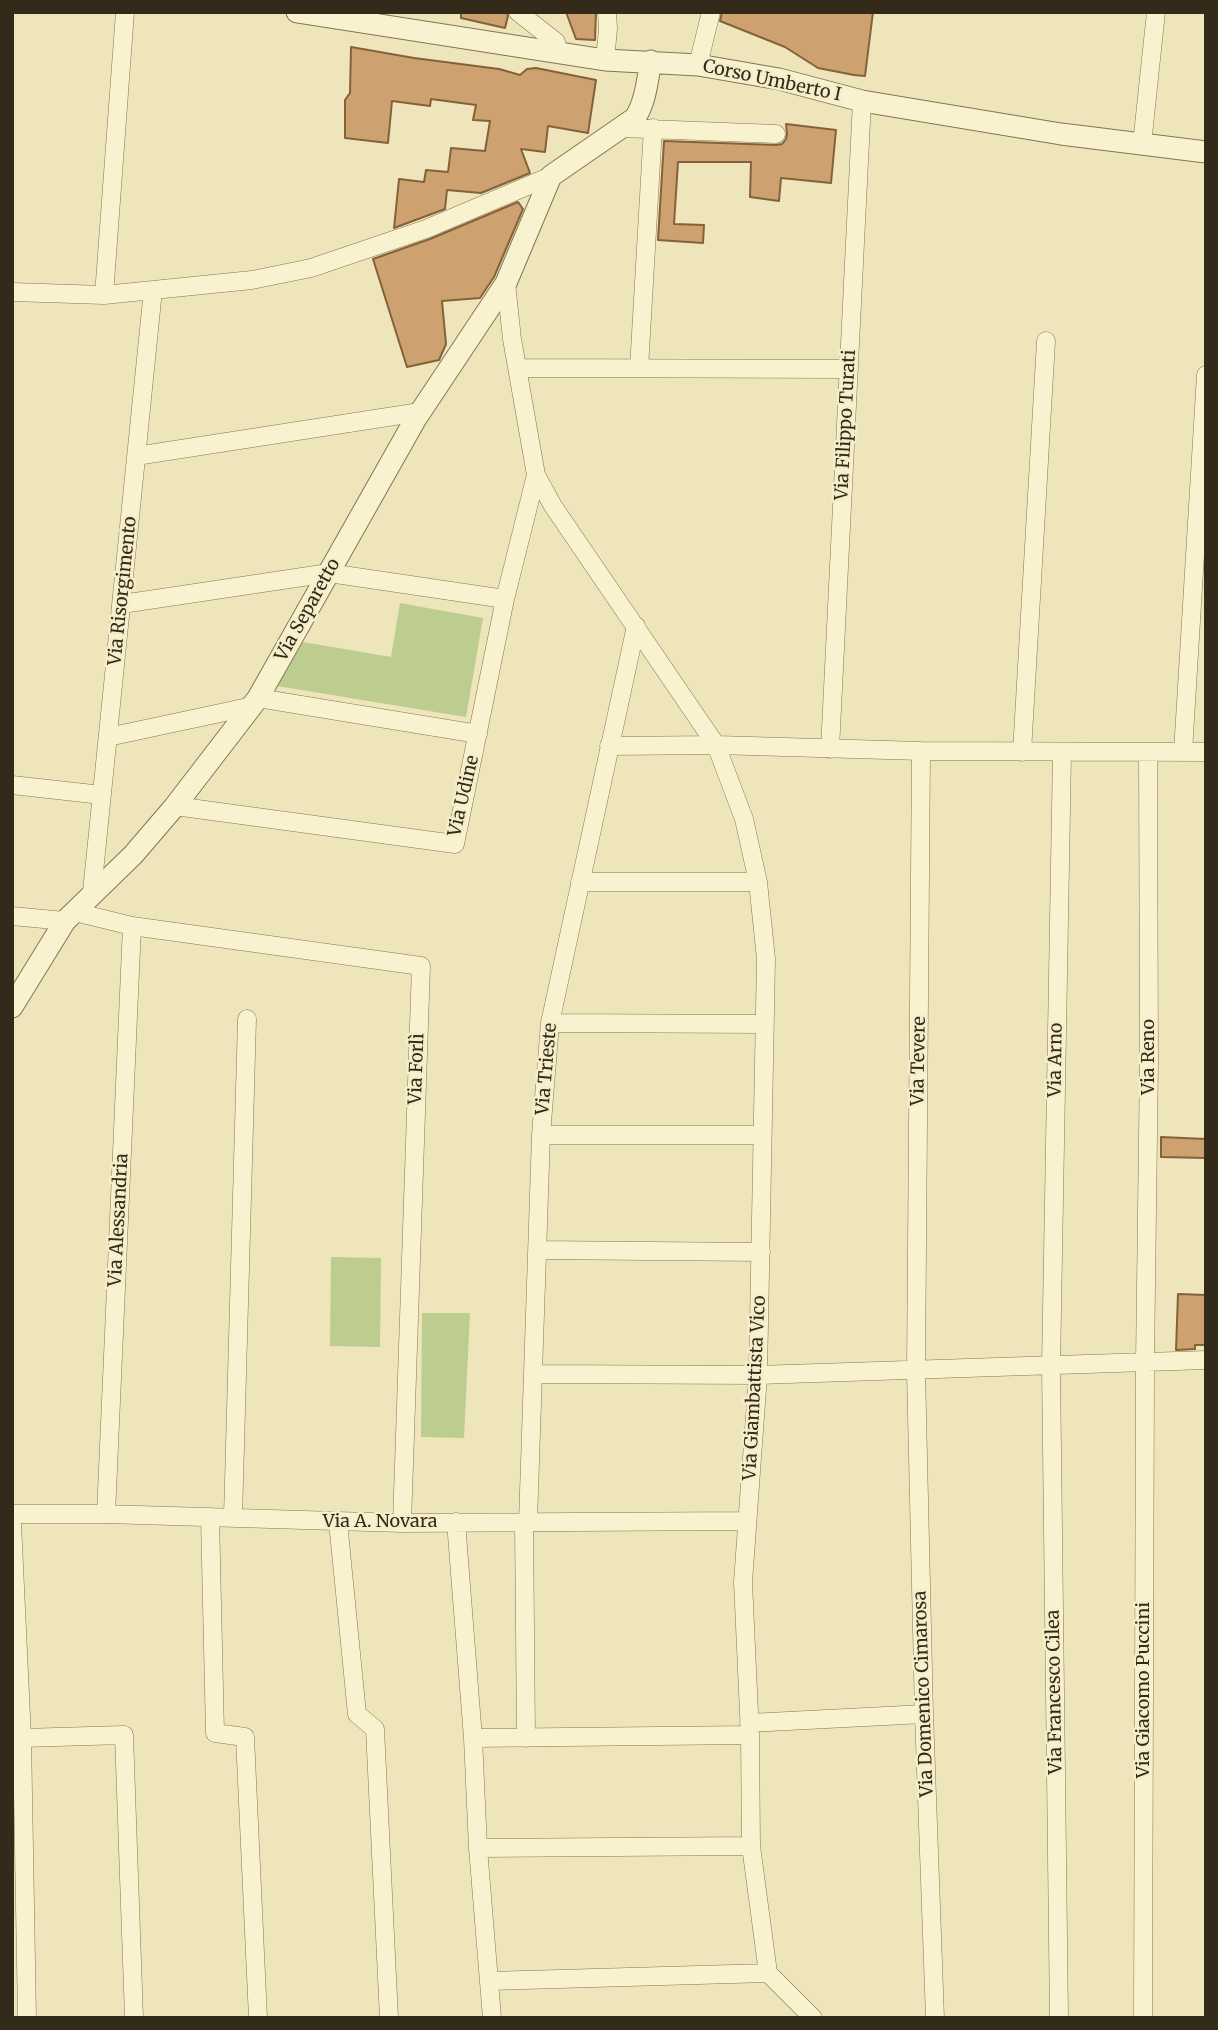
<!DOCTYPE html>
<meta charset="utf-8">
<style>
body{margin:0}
#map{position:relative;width:1218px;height:2030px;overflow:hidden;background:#eee5bb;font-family:Merriweather,serif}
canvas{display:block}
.frame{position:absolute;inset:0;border:14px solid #342a1a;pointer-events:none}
</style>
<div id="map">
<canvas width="1218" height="2030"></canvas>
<div class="frame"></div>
</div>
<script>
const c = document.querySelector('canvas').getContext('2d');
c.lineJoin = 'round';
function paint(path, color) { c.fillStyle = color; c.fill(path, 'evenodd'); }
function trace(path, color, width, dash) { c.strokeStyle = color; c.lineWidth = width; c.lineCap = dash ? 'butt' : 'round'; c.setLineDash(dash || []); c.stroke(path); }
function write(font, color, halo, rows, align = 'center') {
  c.font = font + ' Merriweather,serif'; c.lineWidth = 5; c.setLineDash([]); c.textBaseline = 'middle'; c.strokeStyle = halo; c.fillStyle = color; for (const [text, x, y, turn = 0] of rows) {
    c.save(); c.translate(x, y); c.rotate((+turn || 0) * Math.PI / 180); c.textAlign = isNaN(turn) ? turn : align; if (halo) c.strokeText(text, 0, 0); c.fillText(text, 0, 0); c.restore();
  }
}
const green = new Path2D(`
 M400,603L483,618L466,717L277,686L303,642L391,657Z
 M331,1257L381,1258L380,1347L330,1346Z
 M422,1313H470L464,1438L421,1437Z`);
const building = new Path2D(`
 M461,12H507L508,16L505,28L461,18Z
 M566,12H596L595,40L576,39Z
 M722,12H873L865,76L854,75L818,68L785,47L720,21Z
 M351,47L414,58L499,69L520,75L527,69L536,68L596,80L588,133L548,126L545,152L521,149L530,173L481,193L447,190L445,209L394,228L399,179L424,182L426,170L448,172L451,148L485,151L490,121L473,120L476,105L431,99L430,106L392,101L388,143L345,138V100L350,93Z
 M786,124L836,130L831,183L781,178L779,201L750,197L751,162H678L674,224L704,225L703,243L658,240L664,141L776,145L782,144L786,139L787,134Z
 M518,202L523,209L494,277L480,298L442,301L446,344L439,360L407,367L373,259L430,239Z
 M1161,1137L1206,1139V1158L1161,1157Z
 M1178,1294L1206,1295V1345H1195V1349L1176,1350Z`);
const minor = new Path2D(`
 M518,12L556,42L559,53
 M605,60L608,29L607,12
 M698,65L711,12
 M622,128L776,134
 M1142,144L1156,12
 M506,283L512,339L536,475L553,506L716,745L744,819L758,882L766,959L758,1375L743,1582L750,1735L751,1846L768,1973L813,2018
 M12,292L104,295L252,280L311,268L426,229L551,176
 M104,295L125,12
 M524,368L849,369
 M639,368L653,128
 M136,456L420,412
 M122,604L329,573L505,599
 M258,698L478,734
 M108,737L253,706
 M609,746L716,745L921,751L1206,752
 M830,749L862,101
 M921,751L916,1371L924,1714L935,2018
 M1022,752L1046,341
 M1183,752L1206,375
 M12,785L102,795
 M175,806L455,844L505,599L536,475
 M580,882H758
 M92,892L153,290
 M75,912L132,926L421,966L402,1523
 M12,916L65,921
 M550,1023L764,1024
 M541,1135H762
 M538,1250L761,1252
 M533,1374L758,1375L1206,1360
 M12,1514H106L402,1523L747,1521
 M106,1514L132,926
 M210,1517L215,1733L245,1737L258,2018
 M233,1517L247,1019
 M338,1522L357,1714L375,1729L389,2018
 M456,1522L473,1738L478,1848L492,2018
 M524,1522L526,1738
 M528,1522L541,1135L550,1023L636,626
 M12,1523L22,1738L27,2018
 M749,1723L924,1714
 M22,1738L124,1735L134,2018
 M473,1738L750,1735
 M478,1848L751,1846
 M489,1981L768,1973
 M1059,2018L1051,1367L1062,753
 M1143,2018L1145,1362L1149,1060L1148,753`);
const tertiary = new Path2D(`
 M297,12L605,60L698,65L779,79L862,101L1061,134L1206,152
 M12,1007L65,921L133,855L175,806L258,698L415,420L506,283L551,176L635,118C646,101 647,81 651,61`);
const streetNames = [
 ["Corso Umberto I",772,81,12],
 ["Via Filippo Turati",846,425,-87],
 ["Via Risorgimento",123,591,-84],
 ["Via Separetto",308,610,-61],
 ["Via Udine",464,796,-77],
 ["Via Reno",1149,1057,-90],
 ["Via Arno",1056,1060,-89],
 ["Via Tevere",919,1061,-89],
 ["Via Forlì",417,1069,-88],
 ["Via Trieste",547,1069,-85],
 ["Via Alessandria",119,1220,-87],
 ["Via Giambattista Vico",755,1388,-87],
 ["Via A. Novara",380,1522],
 ["Via Giacomo Puccini",1144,1690,-90],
 ["Via Francesco Cilea",1055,1692,-91],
 ["Via Domenico Cimarosa",924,1694,-92]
];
paint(green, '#bdcc8f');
paint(building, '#cda270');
trace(building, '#85613a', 2);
trace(minor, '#857555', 19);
trace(tertiary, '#857555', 23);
trace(minor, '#f9f2ce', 18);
trace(tertiary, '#f9f2ce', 21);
write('18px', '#342a1a', '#f6eecb', streetNames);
</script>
